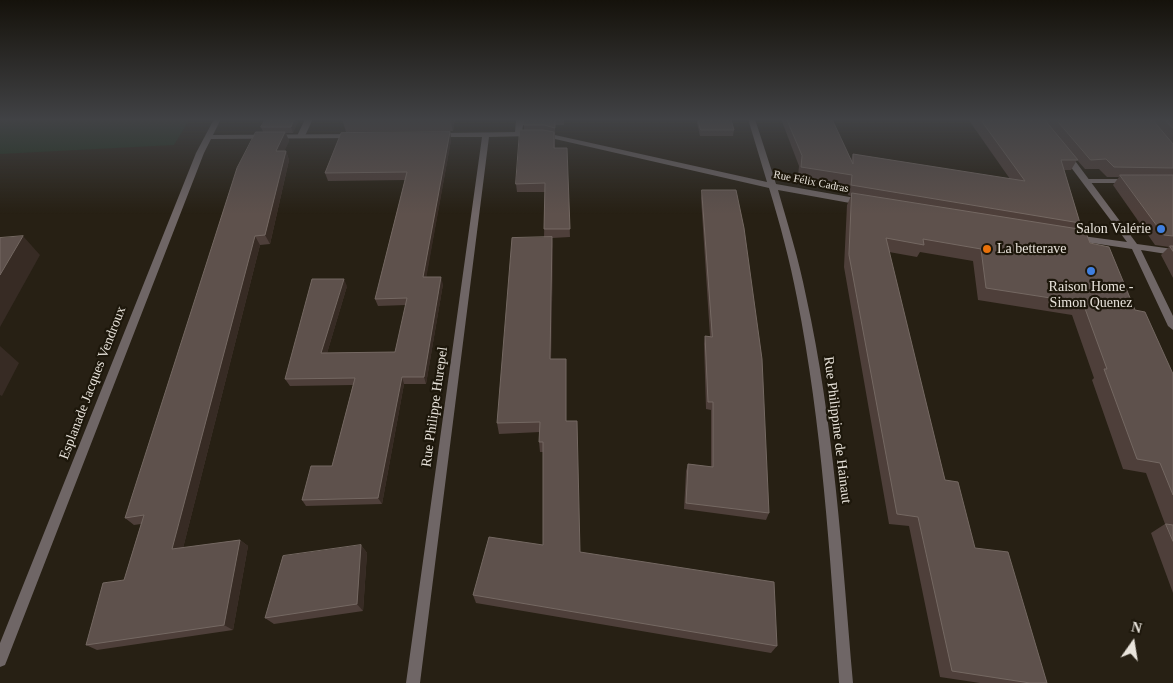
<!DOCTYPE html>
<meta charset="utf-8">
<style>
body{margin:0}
#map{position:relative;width:1173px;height:683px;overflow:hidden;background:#272014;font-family:Georgia,serif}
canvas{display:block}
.north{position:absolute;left:1108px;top:618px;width:50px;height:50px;-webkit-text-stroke:4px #1d170b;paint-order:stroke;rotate:13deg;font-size:14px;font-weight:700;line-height:20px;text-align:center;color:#e9e4dc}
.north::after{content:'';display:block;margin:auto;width:18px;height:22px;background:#e9e4dc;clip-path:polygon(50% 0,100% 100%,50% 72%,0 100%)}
</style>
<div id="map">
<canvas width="1173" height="683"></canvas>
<div class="north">N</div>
</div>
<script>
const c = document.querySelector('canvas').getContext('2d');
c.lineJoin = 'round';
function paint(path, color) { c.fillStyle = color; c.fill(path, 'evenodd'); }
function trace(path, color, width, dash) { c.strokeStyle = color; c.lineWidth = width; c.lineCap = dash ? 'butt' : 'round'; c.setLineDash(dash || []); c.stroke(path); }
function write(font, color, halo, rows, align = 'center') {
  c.font = font + ' Georgia,serif'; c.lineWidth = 4.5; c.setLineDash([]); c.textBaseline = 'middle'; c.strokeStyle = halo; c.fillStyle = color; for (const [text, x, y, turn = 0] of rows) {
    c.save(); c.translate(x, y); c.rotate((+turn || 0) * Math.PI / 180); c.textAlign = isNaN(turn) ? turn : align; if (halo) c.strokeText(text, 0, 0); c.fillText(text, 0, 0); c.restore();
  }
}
const green = new Path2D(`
 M0,119H190L174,145L0,154Z`);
const lane = new Path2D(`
 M305,119H313L304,138H298L297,136Z
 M1084,179H1129L1133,181L1129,183H1087L1083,181Z`);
const street = new Path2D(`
 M214,119H221L213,135L353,134L357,136L353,138L211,139L204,153L7,660L5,665L0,667V643L196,153Z
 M516,119H524L522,132L555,135L767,182L748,119H755L776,184L861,199L865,202L861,205L778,190C788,225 799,260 806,296C834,423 842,554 853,683H839C830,554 822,425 797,298C790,261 780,224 769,188L555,139L532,136L489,137L420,683H406L482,137H438L434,135L438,133L515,132Z
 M1064,154H1070L1137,244L1173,249V255L1141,250L1173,316V330L1168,326L1132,249L1072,240L1071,238L1075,235L1127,242L1064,158Z`);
const wall = new Path2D(`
 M299,119L293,133H286L289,141L284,151H286L289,160L270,244L260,245L183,548L240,540L248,546L233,630L97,650L86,645L124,580L141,524L134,525L125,518L263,132L261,127Z
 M342,119H455L453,131L346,132Z
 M524,119H564V125H555V148H567L570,237L552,238L553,249L551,359L566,371V421L580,552L777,646L771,653L476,603L473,595L543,545V452H540L539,442L540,432L499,434L497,423L544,237L545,192H517L516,184L524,130Z
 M696,119H731L734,130L733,136H700Z
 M781,119H832L851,160L853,154L1010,179L968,119H1173V278L1161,255L1169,247L1155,245L1113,185L1119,177H1107L1099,169H1085L1077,160L1071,170H1064L1080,223L1076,228L1090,243L1135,310L1173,374V593L1151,533L1165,524L1146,473L1123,469L1092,380L1094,378L1072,315L978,300L973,261L920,252L917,257L889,252L945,480L975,548L1047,683H980L940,677L909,526L889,524L844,267L847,205L851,196L848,195V185L798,176L799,166Z
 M450,132L451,140L426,277L443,284L426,384H404L382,504L306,506L302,500L332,466L353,385L290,386L285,379L347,286L327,353L395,352L406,305L378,306L375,299L405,180L328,181L325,173Z
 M702,190L769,513L766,520L684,509L686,471L688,464L711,467V410L706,409L704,344L705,336H710L701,198Z
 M361,545L367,553L363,611L274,624L265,618Z`);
const shadedWall = new Path2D(`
 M294,119H299L293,133L291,127Z
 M450,119H455L453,131Z
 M285,132L289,141L280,161L276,151Z
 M450,132L451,140L425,285L423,277Z
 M286,151L289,160L270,244L265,235Z
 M23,236L40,255L0,327V275Z
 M255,236L260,245L181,556L172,549Z
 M552,237L553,249L551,370L550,359Z
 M441,277L443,284L426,384L424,377Z
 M344,279L347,286L325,360L321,353Z
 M0,346L19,363L2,396L0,395Z
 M402,377L404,384L382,504L378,498Z
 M240,540L248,546L233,630L224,625Z
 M361,545L367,553L363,611L357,604Z`);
const building = new Path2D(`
 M266,119H294L291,127H261Z
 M524,119H564V120H555V128L544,125H524Z
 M698,119H731L734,130H701Z
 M787,119H832L853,164V154L1025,181L980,119H1044L1078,160H1061L1080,223L851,185L852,175L801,167L802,156Z
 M1056,119H1152L1173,144V168L1114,167L1106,159L1091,160Z
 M1164,119H1173V128Z
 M520,130H543L554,132V148H567L570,229H544L545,183L516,184Z
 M256,132H285L276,151H286L265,235L255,236L172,549L240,540L224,625L86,645L103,583L124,580L144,515L125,518L237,168Z
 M450,132L423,277H441L424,377H402L378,498L302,500L311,466H332L355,378L285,379L312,279H344L321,353L395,352L407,298L375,299L407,172L325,173L341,133Z
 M1120,175H1173V236L1164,235Z
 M702,190H736L744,228L762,359L769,513L686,503L688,464L713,467V402H708L705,336L712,337Z
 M852,193L1085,230L1090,243L1109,247L1135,310L1145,312L1173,374V495L1160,463L1137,459L1104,369H1107L1083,303L986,288L981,249L923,239L924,245L886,238L945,480L958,482L975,548L1008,552L1047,683H1030L952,671L918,517L897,514L849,255Z
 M23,236L0,275V238Z
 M552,237L550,359H566V421H577L580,552L774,582L777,646L473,595L489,537L543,545V442H539L540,422L497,423L512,238Z
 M1170,246H1173V251Z
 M1166,524L1173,525V541Z
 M361,545L357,604L265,618L283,556Z`);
const markers = [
 [1161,229,5,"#3f7fe0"],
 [987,249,5,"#e8710a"],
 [1091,271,5,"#3f7fe0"]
];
const farStreetnames = [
 ["Rue Félix Cadras",811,182,11]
];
const poiNames = [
 ["Salon Valérie",1151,229],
 ["La betterave",997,249,"left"],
 ["Raison Home -",1091,287,"center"],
 ["Simon Quenez",1091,303,"center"]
];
const streetNames = [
 ["Esplanade Jacques Vendroux",93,383,-69],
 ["Rue Philippe Hurepel",435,407,-82],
 ["Rue Philippine de Hainaut",837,430,83]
];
paint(green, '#1d311c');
paint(lane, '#6f6666');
paint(street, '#6f6666');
paint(wall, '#4e3f3a');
paint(shadedWall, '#372b24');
paint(building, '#5e514c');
trace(building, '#746862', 1);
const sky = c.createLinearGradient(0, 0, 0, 214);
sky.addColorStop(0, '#15120b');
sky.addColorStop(0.56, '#414245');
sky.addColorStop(1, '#41424500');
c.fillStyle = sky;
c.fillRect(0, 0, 1173, 214);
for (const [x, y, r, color] of markers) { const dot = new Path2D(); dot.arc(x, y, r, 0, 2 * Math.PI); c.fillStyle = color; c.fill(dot); trace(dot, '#1d170b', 2); }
write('11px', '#e9e4dc', '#1d170b', farStreetnames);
write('14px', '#e9e4dc', '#1d170b', poiNames, 'right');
write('14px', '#e9e4dc', '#1d170b', streetNames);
</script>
